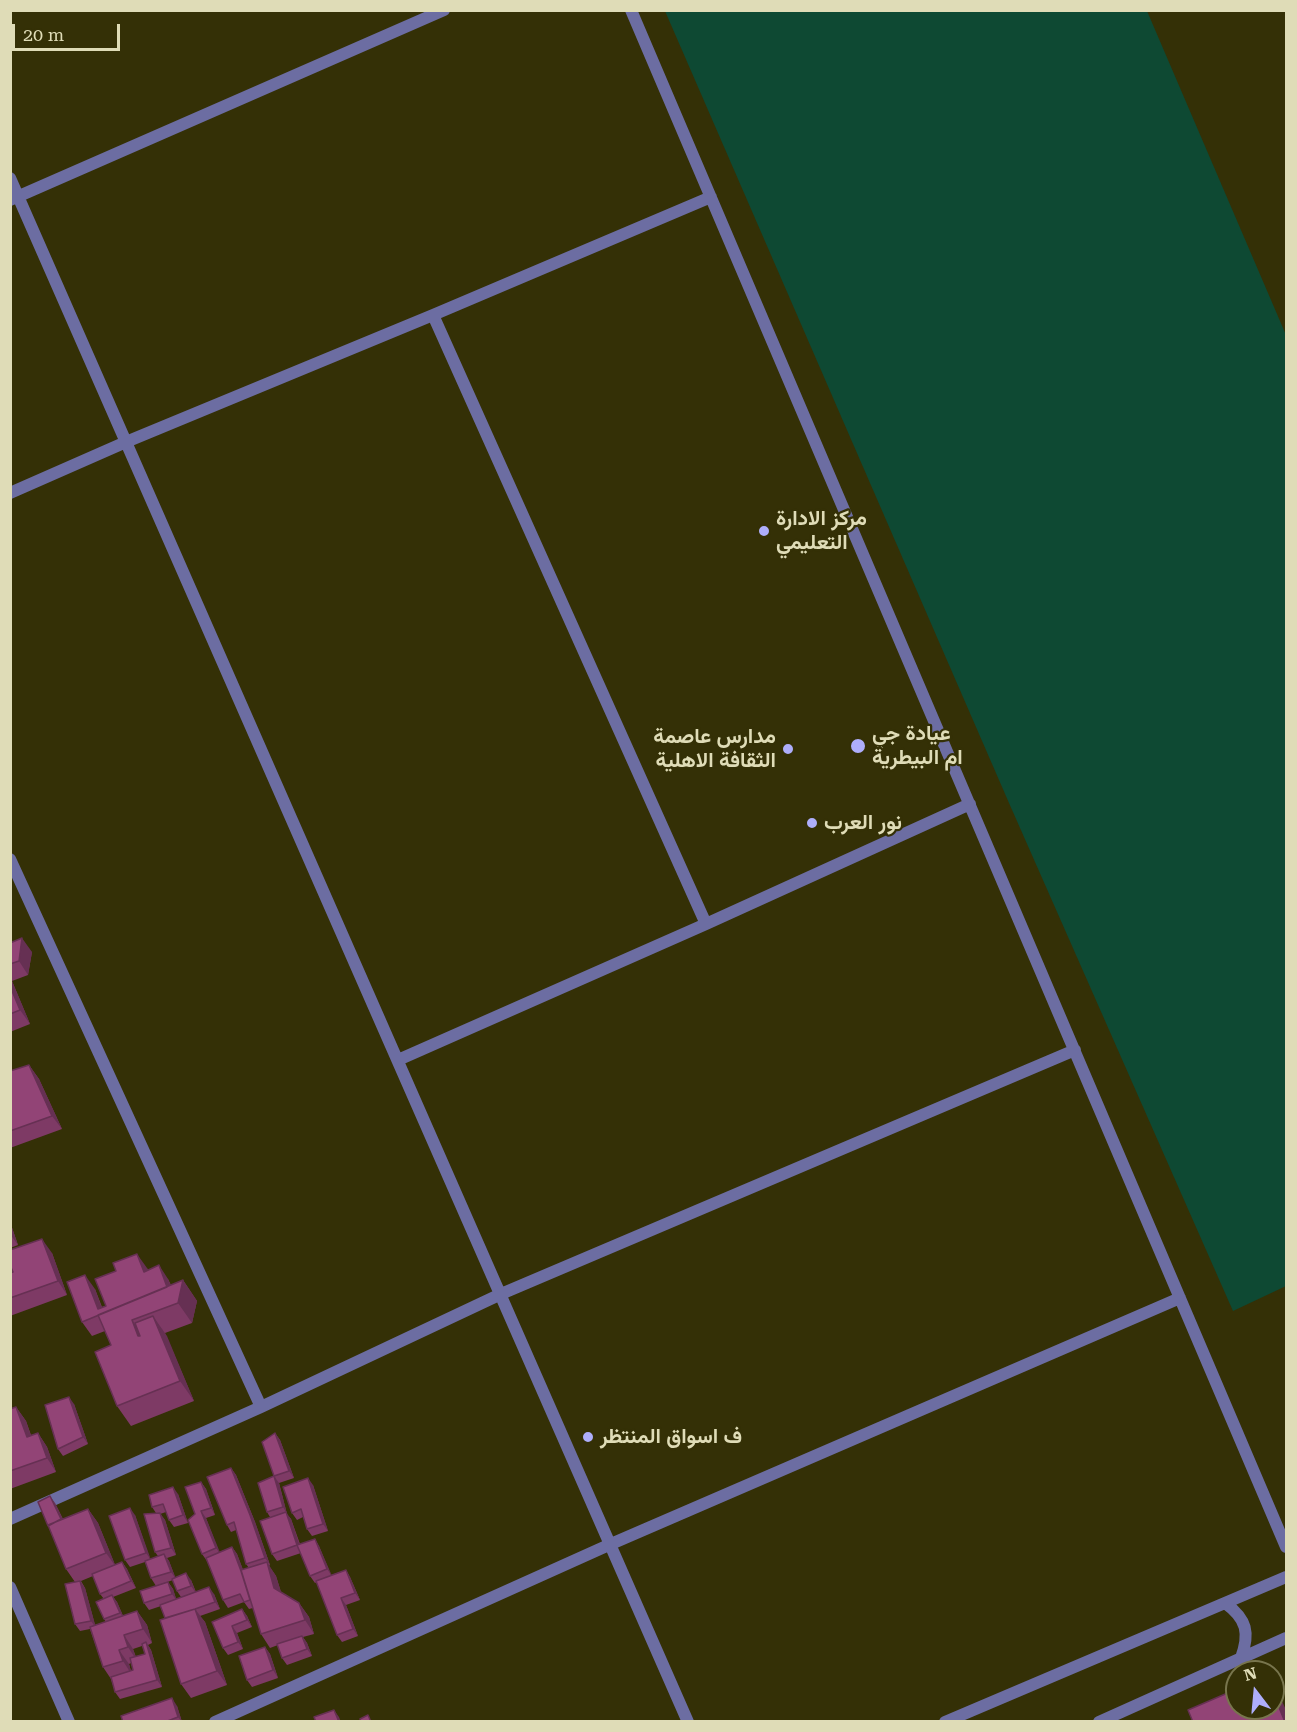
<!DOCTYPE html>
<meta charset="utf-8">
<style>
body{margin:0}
#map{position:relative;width:1297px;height:1732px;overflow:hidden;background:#343006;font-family:"Roboto Serif",serif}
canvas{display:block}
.frame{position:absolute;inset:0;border:12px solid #dfdcb7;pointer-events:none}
.north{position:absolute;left:1225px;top:1660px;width:60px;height:60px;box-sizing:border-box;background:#343006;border:2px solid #78754d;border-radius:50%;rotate:344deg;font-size:16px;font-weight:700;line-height:24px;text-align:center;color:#dfdcb7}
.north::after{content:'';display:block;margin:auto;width:21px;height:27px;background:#aeaefb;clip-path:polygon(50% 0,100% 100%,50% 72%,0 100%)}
.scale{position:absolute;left:12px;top:24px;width:108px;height:27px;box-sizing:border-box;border:3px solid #dfdcb7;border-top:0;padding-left:8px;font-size:18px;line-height:21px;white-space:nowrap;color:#dfdcb7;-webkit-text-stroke:4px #343006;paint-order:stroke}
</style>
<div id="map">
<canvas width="1297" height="1732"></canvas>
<div class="frame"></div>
<div class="north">N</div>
<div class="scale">20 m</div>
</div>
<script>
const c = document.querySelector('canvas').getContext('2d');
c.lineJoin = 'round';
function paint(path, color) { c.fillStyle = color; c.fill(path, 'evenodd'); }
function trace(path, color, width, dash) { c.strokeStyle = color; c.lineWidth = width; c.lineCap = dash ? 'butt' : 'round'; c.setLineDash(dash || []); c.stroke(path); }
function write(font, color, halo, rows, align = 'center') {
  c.font = font + ' "Roboto Serif",Vazirmatn,serif'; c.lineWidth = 4.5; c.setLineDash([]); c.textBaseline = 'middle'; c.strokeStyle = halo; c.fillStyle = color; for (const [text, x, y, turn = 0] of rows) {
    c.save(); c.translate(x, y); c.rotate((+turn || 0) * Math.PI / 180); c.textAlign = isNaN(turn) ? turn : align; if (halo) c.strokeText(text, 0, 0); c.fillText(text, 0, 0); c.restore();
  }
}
const green = new Path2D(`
 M665,11H1147L1286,335V1286L1233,1311L1009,803Z`);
const minor = new Path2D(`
 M631,10L1286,1547
 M10,178L688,1722
 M10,200L444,10
 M433,315L706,924
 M10,493L126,442L433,315L711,197
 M10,859L261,1407
 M398,1060L706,924L970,804
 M10,1519L261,1407L501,1294L1075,1050
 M10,1587L69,1722
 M215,1722L611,1544L1180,1298`);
const tertiary = new Path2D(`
 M1225,1603C1247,1619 1250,1633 1241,1658
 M945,1722L1286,1577
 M1099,1722L1286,1638`);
const wall = new Path2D(`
 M10,943L32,952L28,975L12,981L30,1024L10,1032Z
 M29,1065L39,1079L62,1129L10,1148V1071Z
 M10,1222L18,1245L10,1248Z
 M52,1253L67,1295L10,1316V1273Z
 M147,1268L148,1270L168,1279L171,1285L183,1280L197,1301L192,1323L165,1333L194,1401L131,1426L117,1406L111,1345L105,1331L92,1336L82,1322L95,1289L102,1307L106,1306Z
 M74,1404L88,1444L63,1456L58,1449Z
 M16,1407L26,1421L31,1435L38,1433L47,1447L56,1472L10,1489V1409Z
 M275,1433L280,1440L294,1478L279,1483L287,1514L291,1519L300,1544L315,1539L319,1546L331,1575L346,1570L350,1577L360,1600L346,1605L358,1636L342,1642L337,1635L317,1582L315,1583L310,1576L301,1553L277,1561L272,1554L270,1517L267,1512L274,1476Z
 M231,1468L236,1475L255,1522L270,1565L269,1566L276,1576L281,1592L299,1603L309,1617L314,1634L303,1637L307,1643L312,1656L287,1665L282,1658L278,1645L270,1648L261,1634L253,1608L249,1609L244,1602L228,1608L223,1600L207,1561L202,1554L195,1514L201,1482L206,1489L215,1515L206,1518L219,1552L232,1547L237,1554L243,1570L249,1568L246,1564L236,1530L231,1532L227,1525Z
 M313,1485L328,1531L312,1536L307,1529L303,1517L297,1520L292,1513Z
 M178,1494L188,1523L174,1527L169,1520L166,1512L160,1514L165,1520L176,1555L167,1558L169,1561L175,1577L191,1580L196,1592L214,1594L220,1609L200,1616L205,1622L227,1685L191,1698L181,1684L165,1618L161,1606L149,1610L144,1603L168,1582L173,1589L176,1599L181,1597L177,1591L173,1580L156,1586L151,1578L145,1562L130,1567L125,1560L135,1515L150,1559L158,1556L155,1552L156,1513L152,1507Z
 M55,1503L63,1519L88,1509L98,1523L115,1565L122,1562L127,1569L136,1588L113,1597L117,1602L123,1616L137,1611L147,1625L152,1643L148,1645L151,1650L162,1687L120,1699L115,1692L111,1679L103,1667L90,1629L80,1631L75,1624V1582L66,1569ZM93,1576L100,1594L104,1599V1619L106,1622L95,1625L85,1588L81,1581ZM142,1646L145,1654L136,1657L133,1649ZM131,1663L133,1670L131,1671L129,1664Z
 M242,1609L247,1616L252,1627L237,1633L243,1649L228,1655L223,1648L212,1622Z
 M265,1647L270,1654L278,1678L252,1687L247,1680Z
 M177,1706L182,1722H123Z`);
const shadedWall = new Path2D(`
 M22,938L32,952L28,975L19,961Z
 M10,979L12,981L30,1024L20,1010L10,986Z
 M29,1065L39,1079L62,1129L52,1116Z
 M10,1222L18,1245L10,1234Z
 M42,1239L52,1253L67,1295L58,1281Z
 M137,1254L147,1268L153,1286L144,1272Z
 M159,1265L168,1279L178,1303L168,1289Z
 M85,1275L95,1289L104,1314L98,1309Z
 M183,1280L197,1301L192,1323L178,1303Z
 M153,1316L167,1336L194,1401L180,1381Z
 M132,1320L146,1340L138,1336Z
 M69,1397L74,1404L88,1444L83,1437Z
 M16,1407L26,1421L36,1451L27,1437Z
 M38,1433L47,1447L56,1472L47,1458Z
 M275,1433L280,1440L294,1478L289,1471Z
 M231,1468L236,1475L255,1522L270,1565L265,1558Z
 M274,1476L279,1483L287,1514L291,1519L302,1552L297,1545L286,1512L283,1507Z
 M308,1478L313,1485L328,1531L323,1524Z
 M201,1482L206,1489L215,1515L211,1508Z
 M173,1487L178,1494L188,1523L183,1515Z
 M50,1496L55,1503L66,1526L61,1519Z
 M130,1508L135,1515L151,1560L146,1553Z
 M88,1509L98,1523L116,1567L106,1553Z
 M201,1511L206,1518L221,1555L216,1548Z
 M160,1513L165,1520L176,1555L171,1548Z
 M315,1539L319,1546L332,1576L327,1569Z
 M232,1547L237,1554L257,1606L252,1599Z
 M164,1554L169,1561L176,1579L171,1572Z
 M122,1562L127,1569L136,1588L131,1581Z
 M267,1562L276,1576L284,1602L274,1588Z
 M346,1570L350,1577L360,1600L355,1593Z
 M186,1573L191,1580L196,1593L191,1586Z
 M80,1581L85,1588L96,1628L91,1621Z
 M168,1582L173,1589L177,1601L172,1594Z
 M209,1587L214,1594L220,1609L215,1602Z
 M112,1595L117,1602L125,1620L120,1613Z
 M341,1598L346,1605L358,1636L353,1629Z
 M299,1603L309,1617L314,1634L305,1620Z
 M195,1609L205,1622L227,1685L217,1671Z
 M242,1609L247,1616L252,1627L247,1620Z
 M137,1611L147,1625L152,1643L143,1629Z
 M232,1626L237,1633L243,1649L238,1642Z
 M124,1635L133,1649L137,1661L128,1647Z
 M302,1636L307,1643L312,1656L307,1649Z
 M146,1642L151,1650L162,1687L157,1680Z
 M265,1647L270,1654L278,1678L273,1670Z
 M119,1650L129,1664L132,1675L123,1661Z
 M1273,1687L1280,1697L1287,1712V1722H1285L1273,1693Z
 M172,1698L177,1706L182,1722L178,1717Z
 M334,1710L339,1717L341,1722H339Z`);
const building = new Path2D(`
 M22,938L19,961L10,964V943Z
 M10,986L20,1010L10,1014Z
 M29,1065L52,1116L10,1131V1071Z
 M42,1239L58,1281L10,1298V1273L13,1272L10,1265V1250Z
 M137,1254L144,1272L159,1265L167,1287L82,1322L67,1282L85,1275L98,1309L106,1306L95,1279L116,1271L113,1263Z
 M183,1280L178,1303L132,1320L138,1336H140L135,1323L153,1316L180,1381L117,1406L95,1352L111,1345L98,1315Z
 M69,1397L83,1437L58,1449L45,1405Z
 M16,1407L27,1437L38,1433L47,1458L10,1471V1409Z
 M275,1433L289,1471L274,1476L262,1442Z
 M231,1468L250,1515L265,1558L246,1564L234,1522L227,1525L207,1477Z
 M274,1476L283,1507L267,1512L258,1483Z
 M308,1478L323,1524L307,1529L301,1509L292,1513L283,1487Z
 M201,1482L211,1508L201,1511L216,1548L202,1554L188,1520L195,1514L185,1487Z
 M173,1487L183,1515L169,1520L163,1504L152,1507L149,1495Z
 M50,1496L61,1519L48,1526L38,1502Z
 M130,1508L146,1553L125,1560L109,1516Z
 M88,1509L106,1553L66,1569L48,1525Z
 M286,1512L297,1545L272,1554L260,1521Z
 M160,1513L171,1548L155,1552L144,1514Z
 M315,1539L327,1569L310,1576L297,1545Z
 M232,1547L241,1571L250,1600L244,1602L240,1594L223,1600L206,1558Z
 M164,1554L171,1572L151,1578L145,1561Z
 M122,1562L131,1581L100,1594L92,1574Z
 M267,1562L274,1588L299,1603L305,1620L261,1634L241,1570Z
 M346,1570L355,1593L341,1598L353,1629L337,1635L316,1581Z
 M186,1573L191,1586L177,1591L172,1579Z
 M80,1581L91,1621L75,1624L65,1584Z
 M168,1582L172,1594L144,1603L140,1591Z
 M209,1587L215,1602L195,1609L165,1618L160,1605Z
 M112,1595L120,1613L104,1619L96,1602Z
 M195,1609L217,1671L181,1684L160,1620Z
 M242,1609L247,1620L232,1626L238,1642L223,1648L212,1622Z
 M137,1611L143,1629L124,1635L128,1647L119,1650L123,1661L103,1667L90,1627Z
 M302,1636L307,1649L282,1658L277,1644Z
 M146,1642L157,1680L115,1692L111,1677L133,1670L130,1658L145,1654L142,1644Z
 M265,1647L273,1670L247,1680L239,1656Z
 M1237,1689V1708H1273V1693L1285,1722H1193L1188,1710Z
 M172,1698L178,1717L165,1722H123L121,1716Z
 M334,1710L339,1722H316L314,1717Z
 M368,1715L371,1722H361L360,1719Z`);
const markers = [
 [764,531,6,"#aeaefb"],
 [858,746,8,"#aeaefb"],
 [788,749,6,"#aeaefb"],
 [812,823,6,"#aeaefb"],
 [588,1437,6,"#aeaefb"]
];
const poiNames = [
 ["مركز الادارة",776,519],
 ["التعليمي",776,543],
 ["عيادة جي",872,734],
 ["ام البيطرية",872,758],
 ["مدارس عاصمة",776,737,"right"],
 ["الثقافة الاهلية",776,761,"right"],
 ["نور العرب",824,823],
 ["ف اسواق المنتظر",600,1437]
];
paint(green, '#0e4933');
trace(minor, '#6c6da2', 12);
trace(tertiary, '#6c6da2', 12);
paint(wall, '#7e3a65');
paint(shadedWall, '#663053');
paint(building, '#924476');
trace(building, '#663053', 1.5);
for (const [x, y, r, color] of markers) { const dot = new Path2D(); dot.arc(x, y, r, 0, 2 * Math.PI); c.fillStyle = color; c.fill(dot); trace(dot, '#343006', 2); }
write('bold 21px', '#dfdcb7', '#343006', poiNames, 'left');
</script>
